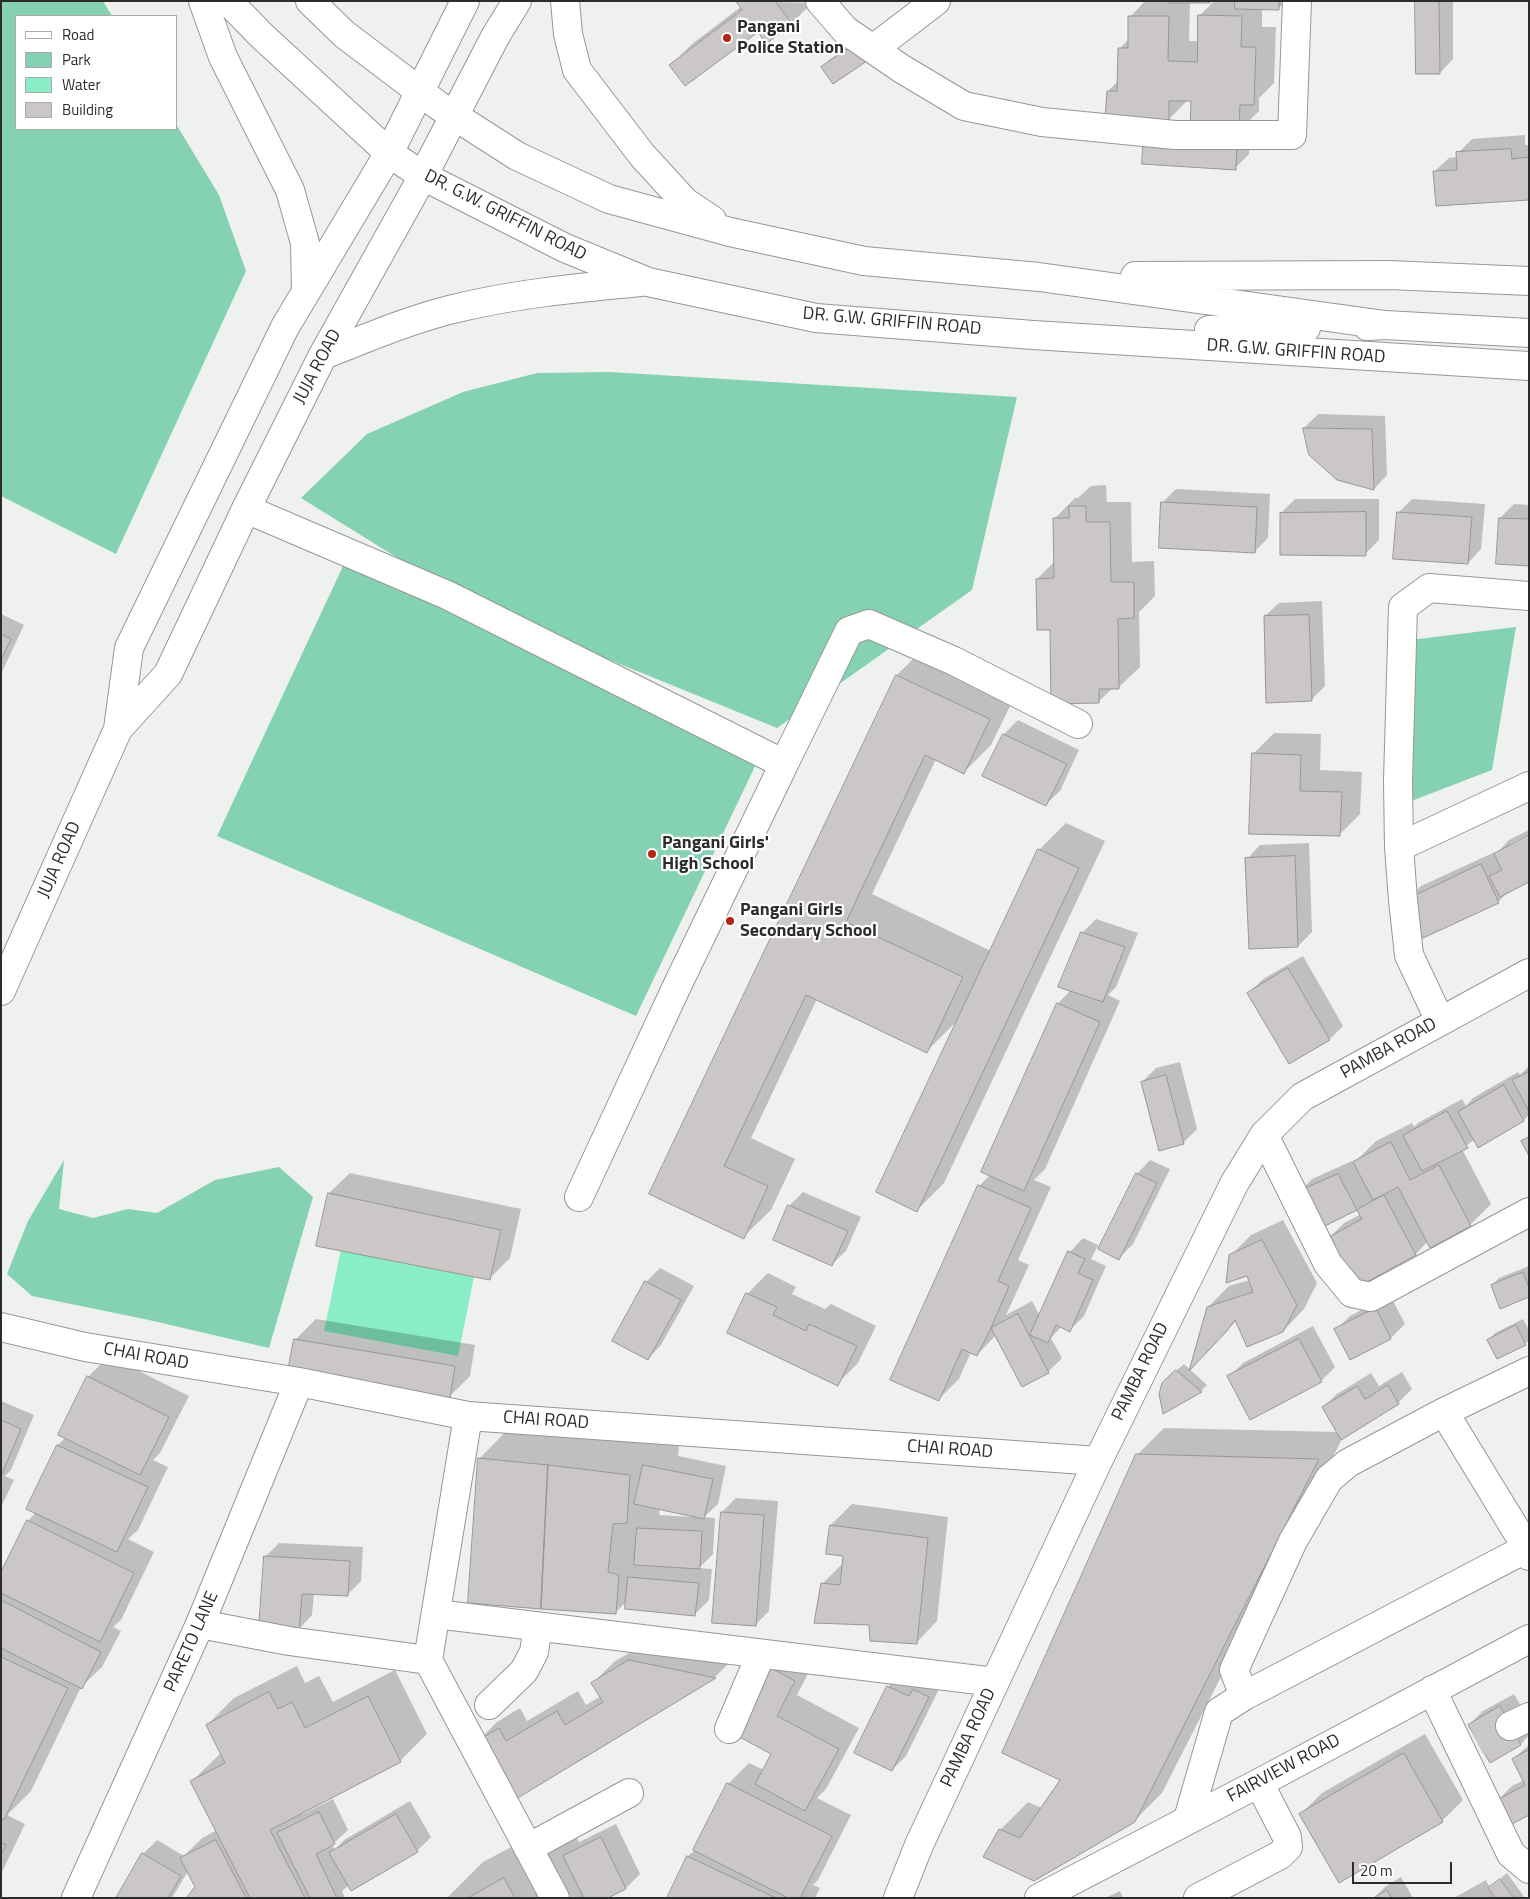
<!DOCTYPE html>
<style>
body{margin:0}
#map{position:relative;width:1530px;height:1899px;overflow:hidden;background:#eef1f0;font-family:"Titillium Web",sans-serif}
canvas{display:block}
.frame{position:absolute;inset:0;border:2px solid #2b2c2c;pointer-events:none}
.legend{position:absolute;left:15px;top:15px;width:162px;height:115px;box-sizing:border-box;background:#fff;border:1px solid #aaabab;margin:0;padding:6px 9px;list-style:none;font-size:15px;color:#2b2c2c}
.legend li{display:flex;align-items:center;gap:10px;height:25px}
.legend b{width:25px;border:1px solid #aaabab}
.scale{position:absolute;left:1352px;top:1862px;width:100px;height:22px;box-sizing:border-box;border:2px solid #2b2c2c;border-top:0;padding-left:6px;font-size:15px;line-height:18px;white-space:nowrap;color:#2b2c2c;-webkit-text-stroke:4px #fff;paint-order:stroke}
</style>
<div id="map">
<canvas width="1530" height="1899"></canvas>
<div class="frame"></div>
<ul class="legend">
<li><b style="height:6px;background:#fff"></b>Road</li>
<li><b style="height:14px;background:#84d2b1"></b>Park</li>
<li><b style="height:14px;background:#89eec5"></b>Water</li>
<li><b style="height:14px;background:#cbc7c6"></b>Building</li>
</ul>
<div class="scale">20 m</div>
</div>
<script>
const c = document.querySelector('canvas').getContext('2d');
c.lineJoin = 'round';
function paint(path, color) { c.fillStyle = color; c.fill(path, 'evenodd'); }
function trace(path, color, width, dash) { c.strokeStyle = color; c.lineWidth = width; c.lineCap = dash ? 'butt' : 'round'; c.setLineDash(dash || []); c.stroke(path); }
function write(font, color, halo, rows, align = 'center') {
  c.font = font + ' "Titillium Web",sans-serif'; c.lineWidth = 4.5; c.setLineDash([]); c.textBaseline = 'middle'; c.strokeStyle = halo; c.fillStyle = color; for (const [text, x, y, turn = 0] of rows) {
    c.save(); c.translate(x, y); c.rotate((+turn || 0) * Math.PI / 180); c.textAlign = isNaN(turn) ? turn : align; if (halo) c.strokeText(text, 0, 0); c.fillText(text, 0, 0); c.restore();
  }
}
const green = new Path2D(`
 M1,1H103L112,16H16V129H176V124L219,195L246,271L116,554L1,496Z
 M610,372L1017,397L972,590L777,728L470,603L301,498L367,434L463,392L537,373Z
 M350,551L758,760L636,1016L217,836Z
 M1516,627L1492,770L1393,808L1402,641Z
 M64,1160L59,1209L93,1218L128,1209L157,1213L215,1180L279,1167L313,1197L269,1348L149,1320L32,1296L7,1274L28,1221Z`);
const water = new Path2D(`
 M341,1250L474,1277L458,1356L324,1331Z`);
const shadow = new Path2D(`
 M738,1L812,3L792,23L767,42L758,30L671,65L692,44L742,6Z
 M1145,1H1210L1190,2L1189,41H1199L1200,15L1214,1H1286L1279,8H1262V27H1276L1274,83L1259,98V111L1244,126H1251L1249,154L1235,168L1192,123V100H1188L1169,119L1108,91L1118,81L1119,49L1129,39L1130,17Z
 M1416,1H1453V59L1440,73Z
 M862,38L872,54L823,67L829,60Z
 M1525,135V145H1529V199L1435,171L1449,158L1458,157V153L1472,139Z
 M1318,414L1385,416L1387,475L1374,489L1304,428Z
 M1106,485L1107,502H1131L1132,562L1154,561L1155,596L1139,612L1140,667L1119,687L1113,688L1098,702L1051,628L1037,579L1055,561L1054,519L1075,498H1078L1091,486Z
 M1176,489L1270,494L1268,538L1254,552L1162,503Z
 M1295,499H1379V540L1365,554L1281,513Z
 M1412,499L1485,504L1481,549L1468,563L1398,513Z
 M1514,504L1529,505V565L1500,518Z
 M1322,601L1325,686L1311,700L1265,616L1279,603Z
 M1,614L24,625L1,674Z
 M924,648L1017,692L991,745L963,773L936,759L872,894L991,951L1039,850L1066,823L1105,841L944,1183L917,1210L958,1020L927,1051L817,999L751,1138L795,1159L771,1210L743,1237L650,1193L897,675Z
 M1018,720L1079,750L1060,791L1046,804L984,775L1004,734Z
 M1274,733L1321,734L1320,770L1362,772L1360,814L1339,835L1253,754Z
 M1529,830V834L1510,844L1509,891L1498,902L1407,900L1421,886L1495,852L1496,854L1509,840Z
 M1309,843L1312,932L1298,946L1247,859L1260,845Z
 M1096,919L1138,933L1116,987L1108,995L1120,1001L1045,1169L1034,1180L1051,1187L1018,1260L1029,1265L1006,1315L1032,1301L1040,1316L1070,1252L1083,1238L1098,1245L1091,1259L1106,1266L1084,1316L1070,1330L1062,1326L1051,1338L1062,1358L1048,1372L996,1335L977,1355L971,1352L959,1379L938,1400L892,1380L979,1186L990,1175L983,1171L1058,1003L1071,990L1082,933Z
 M1303,956L1343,1026L1330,1039L1290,1062L1249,993L1263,979Z
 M1180,1062L1197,1129L1183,1143L1142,1082L1156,1068Z
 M1529,1066V1115L1524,1120L1478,1146L1475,1139L1462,1149L1491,1204L1470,1225L1431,1246L1428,1241L1416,1254L1357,1286L1330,1237L1344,1223L1361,1214L1358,1208L1316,1229L1298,1193L1312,1179L1352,1161L1354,1163L1376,1141L1412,1123L1414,1127L1418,1123L1462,1099L1466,1106L1473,1098L1518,1072L1520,1075Z
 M1150,1160L1170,1169L1133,1244L1119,1258L1137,1174Z
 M350,1173L521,1209L510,1258L489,1279L329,1193Z
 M803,1192L861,1217L846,1251L832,1264L789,1206Z
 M1283,1220L1317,1283L1304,1309L1283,1331L1236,1321L1210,1348L1208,1307L1229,1286L1250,1280L1248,1274L1230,1256L1251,1235Z
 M1529,1266V1296L1492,1285L1499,1278Z
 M660,1268L694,1286L661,1345L648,1359L646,1282Z
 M768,1273L796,1287L792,1294L825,1309L831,1304L876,1326L858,1363L837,1384L747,1294Z
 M1390,1295L1405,1324L1391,1338L1350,1359L1336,1330L1350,1316Z
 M316,1319L475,1345L470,1376L449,1397L295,1340Z
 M1523,1319L1529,1330V1341L1498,1358L1489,1340L1495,1333Z
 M1313,1326L1335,1367L1321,1381L1229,1377L1243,1363Z
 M109,1356L189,1396L160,1453L153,1460L168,1467L138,1530L128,1539L154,1552L121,1620L113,1627L121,1631L102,1667L81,1687L31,1791L7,1815L25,1824L1,1874V1574L28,1521L36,1512L28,1508L58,1445L66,1437L88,1377Z
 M1184,1364L1207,1385L1201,1391L1170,1376Z
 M1402,1372L1412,1389L1398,1403L1343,1437L1162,1793L1134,1821L985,1856L1000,1830L1028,1802L1042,1808L1062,1779L1137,1455L1164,1428L1338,1432L1323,1407L1337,1394L1371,1373L1379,1386Z
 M1,1401L34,1415L11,1470L5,1476L14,1480L1,1507Z
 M530,1407L681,1424L678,1456L726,1466L718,1504L704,1517L715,1518L713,1554L699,1568L712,1569L709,1600L695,1614L627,1601L615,1613L479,1459ZM660,1508L693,1515V1517L659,1515Z
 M736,1498L778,1501L769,1611L755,1625L722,1512Z
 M852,1504L948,1517L937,1621L917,1642L870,1624L822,1584L844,1562V1555L827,1553L831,1525Z
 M279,1543L363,1547L361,1581L347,1595L314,1593L312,1615L299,1629L265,1557Z
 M650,1640L735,1657L715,1677L511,1800L477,1742L497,1722L520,1708L527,1721L578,1691L586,1705L601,1696L593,1683L614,1662Z
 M793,1648L815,1660L797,1695L859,1728L826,1789L817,1798L851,1815L818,1880L813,1885L820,1888L815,1898H669L688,1856L695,1850L728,1784L749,1763L764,1770L773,1753L772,1669Z
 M297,1666L305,1683L319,1676L333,1702L395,1670L427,1734L400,1761L301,1812L303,1814L333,1799L348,1830L332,1845L335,1850L344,1840L410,1801L431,1837L417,1851L349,1885L342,1891L345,1898H188L197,1887L188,1871L172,1898H117L143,1854L157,1840L184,1856L202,1838L217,1830L192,1781L221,1753L207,1725L234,1698Z
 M902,1673L942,1683L906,1756L892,1770L856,1752L888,1687Z
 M1514,1694L1529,1720V1735L1521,1744L1490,1762L1469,1725L1483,1711Z
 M1425,1734L1463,1800L1442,1821L1301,1814L1322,1793Z
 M1529,1745V1814L1498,1800L1512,1786L1524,1780L1513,1759Z
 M566,1818L579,1842L616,1824L640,1874L626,1888L608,1896V1898H447L483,1862Z
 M1507,1873L1525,1898H1454L1486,1880L1490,1888Z
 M1401,1877L1413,1898H1374L1386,1886Z
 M1120,1891L1123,1898H1105Z`);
const building = new Path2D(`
 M736,1H775L792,24L766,44L758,32L685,86L669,65L742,10Z
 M1170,1H1210V3H1170Z
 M1235,1H1279V10L1235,9Z
 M1415,1H1439L1440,74H1416Z
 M1198,15L1242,16L1241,47H1256L1254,105H1240L1239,133L1190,132L1191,101H1169V120L1105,119L1107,91H1117L1118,48H1128V16H1169L1168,61L1197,62Z
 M855,44L867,61L833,84L821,67Z
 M1144,134L1237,139L1236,170L1142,164Z
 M1511,149L1512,159L1529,157V200L1436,206L1433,171L1457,170L1456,152Z
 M1303,428L1372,429L1374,490L1337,480L1309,455Z
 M1161,502L1257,507L1255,553L1159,548Z
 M1069,506H1086V522H1110L1111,582H1134V618L1118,619L1119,689H1099V703L1051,704L1050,630H1037L1036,579L1054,578L1053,518H1069Z
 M1366,512V556L1280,555V513Z
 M1397,512L1472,517L1468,564L1393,559Z
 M1499,518L1529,519V566L1496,564Z
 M1309,615L1312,701L1266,703L1264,616Z
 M1,634L11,639L1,660Z
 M896,675L990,719L964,774L925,755L846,922L963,977L927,1053L806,995L724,1166L768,1186L744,1239L649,1194Z
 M1003,734L1067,764L1046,806L982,776Z
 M1252,753L1301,755L1300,791L1342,792L1340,836L1249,834Z
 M1529,835V882L1500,897L1489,876L1502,870L1494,854Z
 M1038,849L1079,868L917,1212L876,1192Z
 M1295,856L1298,947L1249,949L1245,858Z
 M1481,864L1499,903L1423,938L1406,900Z
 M1081,932L1125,947L1103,1002L1058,987Z
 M1288,968L1330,1040L1289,1064L1247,993Z
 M1057,1003L1100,1022L1024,1191L981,1172Z
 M1529,1072V1111L1512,1080Z
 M1166,1075L1184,1144L1159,1151L1141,1082Z
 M1504,1085L1524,1121L1478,1148L1458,1112Z
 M1447,1111L1468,1148L1422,1171L1403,1136Z
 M1529,1137V1156L1521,1141Z
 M1391,1142L1410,1180L1439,1165L1471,1226L1430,1248L1398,1187L1373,1200L1353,1162Z
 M1136,1173L1157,1183L1119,1260L1098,1249Z
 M1338,1174L1357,1210L1315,1231L1297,1192Z
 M978,1185L1031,1208L998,1281L1009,1286L991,1328L977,1356L962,1349L939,1401L890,1380Z
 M328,1193L501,1230L490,1280L316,1246Z
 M1384,1195L1416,1255L1356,1288L1329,1237L1362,1219L1357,1210Z
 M788,1205L848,1231L832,1266L773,1240Z
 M1262,1240L1297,1305L1283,1332L1247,1347L1235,1320L1226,1332L1189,1371L1207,1307L1253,1292L1247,1276L1226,1283L1229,1255Z
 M1068,1251L1085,1259L1078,1273L1093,1280L1070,1332L1056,1325L1048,1343L1030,1335Z
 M1523,1272L1529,1288V1297L1500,1309L1491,1285Z
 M645,1281L681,1300L648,1360L612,1341Z
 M746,1293L777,1307L773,1315L806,1331L809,1324L857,1346L838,1386L727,1333Z
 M1376,1308L1391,1339L1350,1360L1334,1329Z
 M1018,1314L1049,1373L1022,1387L991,1328Z
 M1516,1325L1526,1345L1497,1359L1487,1340Z
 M294,1339L455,1366L450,1398L288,1371Z
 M1299,1339L1322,1382L1250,1420L1227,1376Z
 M1176,1370L1202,1392L1163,1414L1159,1394L1162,1383Z
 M87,1376L169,1417L140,1475L58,1435Z
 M1388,1385L1399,1404L1341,1440L1322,1407L1357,1386L1365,1399Z
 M1,1420L21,1429L1,1476Z
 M57,1445L148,1487L117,1552L26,1509Z
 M1136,1454L1319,1459L1135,1822L1034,1881L983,1857L999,1829L1020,1838L1060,1780L1002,1753Z
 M478,1458L548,1465L541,1609L468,1603Z
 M548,1465L630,1475L627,1523L613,1524L608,1572L619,1575L616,1614L541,1609Z
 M643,1465L713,1479L704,1519L634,1504Z
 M721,1512L764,1515L756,1626L712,1623Z
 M27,1520L134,1573L100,1642L1,1593V1572Z
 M830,1525L928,1538L917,1644L870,1641L869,1625L814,1623L821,1583L840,1585L843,1556L826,1554Z
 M637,1528L702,1531L700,1569L634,1565Z
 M264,1556L350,1561L348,1596L302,1594L299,1631L259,1628Z
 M628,1577L699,1583L695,1616L625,1609Z
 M1,1600L101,1652L82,1689L1,1648Z
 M1,1657L68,1688L4,1820L1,1819Z
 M629,1660L716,1678L511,1802L475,1742L499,1728L506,1741L557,1711L565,1725L603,1702L591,1683Z
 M771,1668L795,1681L777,1716L839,1749L805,1811L755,1784L771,1754L736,1735Z
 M887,1686L909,1696L913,1689L929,1697L892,1771L854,1753Z
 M269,1692L278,1709L292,1702L305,1728L368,1696L401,1762L270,1830L305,1898H250L190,1781L225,1763L206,1725Z
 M1500,1706L1521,1745L1490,1763L1468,1725Z
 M1529,1750V1815L1510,1825L1497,1800L1525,1785L1512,1759Z
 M1404,1753L1443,1822L1339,1883L1299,1814Z
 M727,1783L832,1836L800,1898H788L693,1850Z
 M319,1812L335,1844L316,1854L337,1898H310L277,1833Z
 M396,1814L418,1852L351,1891L329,1853Z
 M601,1837L626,1889L608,1898H584L563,1856Z
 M216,1840L246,1898H186L195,1887L180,1858Z
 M1,1843L6,1845L1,1854Z
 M142,1853L181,1876L168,1898H116Z
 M687,1856L776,1898H667Z
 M504,1878L515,1898H468Z
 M1500,1879L1514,1898H1495L1488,1888Z
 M1387,1890L1392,1898H1374Z`);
const minorTunnel = new Path2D(`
 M1477,1742L1510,1726`);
const minor = new Path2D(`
 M820,1L845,30L902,69L964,106L1042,122L1175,135H1292L1297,1
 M873,49L936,1
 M246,509L447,595L784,764L677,986L579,1197
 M784,764L849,631L869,624L954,661L1078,724
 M1399,847L1529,786
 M1440,1021L1409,955L1403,900L1399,847L1398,781L1403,607L1429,588L1529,596
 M1264,1135L1328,1264L1352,1293L1371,1297L1529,1212
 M1,1327L85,1347L299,1382L468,1416L1098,1461
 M1444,1412L1527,1548L1529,1556
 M436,1614L995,1682
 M200,1624L289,1641L428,1660L555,1898
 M428,1660L468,1416
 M1432,1690L1511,1854L1529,1869
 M1244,1696L1529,1547
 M489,1705L524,1671L534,1652L538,1627
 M1510,1726L1529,1717
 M729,1729L761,1654
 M1188,1819L1219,1712L1244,1696L1234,1670L1293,1541L1329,1479L1348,1463L1444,1412L1529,1371
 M528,1848L629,1793
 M76,1898L200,1624L299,1382
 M898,1898L919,1845L1098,1461L1234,1184L1264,1135L1302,1097L1529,973
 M1039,1898L1259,1783L1529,1639
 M1198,1898L1280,1855L1288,1847L1287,1837L1259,1783`);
const major = new Path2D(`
 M203,1L223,57L290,190L305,243L306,291
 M228,1L261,35L389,153L423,176L565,248L648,282L816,318L1033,335L1529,366
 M310,1L344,34L439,106L517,156L609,199L730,232L864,261L1039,277L1385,325
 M565,1L568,34L577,70L642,155L685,202L712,220
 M1135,276L1389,275L1529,281
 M1367,326L1385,325L1529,333
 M1209,330L1306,328
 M323,355C365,339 406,321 449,310C512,294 576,288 641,282
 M118,729L168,674L246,509L323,355L423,176L495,37L517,1
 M1,991L118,729L129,648L285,327L389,153L465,1`);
const markers = [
 [727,38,5,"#b32515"],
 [652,854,5,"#b32515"],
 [730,921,5,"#b32515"]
];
const poiNames = [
 ["Pangani",737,28],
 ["Police Station",737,49],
 ["Pangani Girls'",662,844],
 ["High School",662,865],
 ["Pangani Girls",740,911],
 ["Secondary School",740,932]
];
const streetNames = [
 ["DR. G.W. GRIFFIN ROAD",505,216,27],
 ["DR. G.W. GRIFFIN ROAD",892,322,5],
 ["DR. G.W. GRIFFIN ROAD",1296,352,4],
 ["JUJA ROAD",318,367,-62],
 ["JUJA ROAD",60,860,-66],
 ["PAMBA ROAD",1389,1049,-29],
 ["CHAI ROAD",146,1357,10],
 ["PAMBA ROAD",1141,1372,-64],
 ["CHAI ROAD",546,1421,4],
 ["CHAI ROAD",950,1450,4],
 ["PARETO LANE",192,1642,-66],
 ["PAMBA ROAD",969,1738,-65],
 ["FAIRVIEW ROAD",1284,1769,-28]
];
paint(green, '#84d2b1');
paint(water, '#89eec5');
paint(shadow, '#0003');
paint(building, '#cbc7c6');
trace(building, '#999595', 1);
trace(minorTunnel, '#c7cac9', 28, [28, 14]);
trace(minor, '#959897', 30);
trace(major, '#959897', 30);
trace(minor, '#fff', 28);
trace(major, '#fff', 28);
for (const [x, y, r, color] of markers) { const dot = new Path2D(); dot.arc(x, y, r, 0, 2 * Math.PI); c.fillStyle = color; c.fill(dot); trace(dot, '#fff', 2); }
write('bold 18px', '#2b2c2c', '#fff', poiNames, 'left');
write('18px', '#2b2c2c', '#fff', streetNames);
</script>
